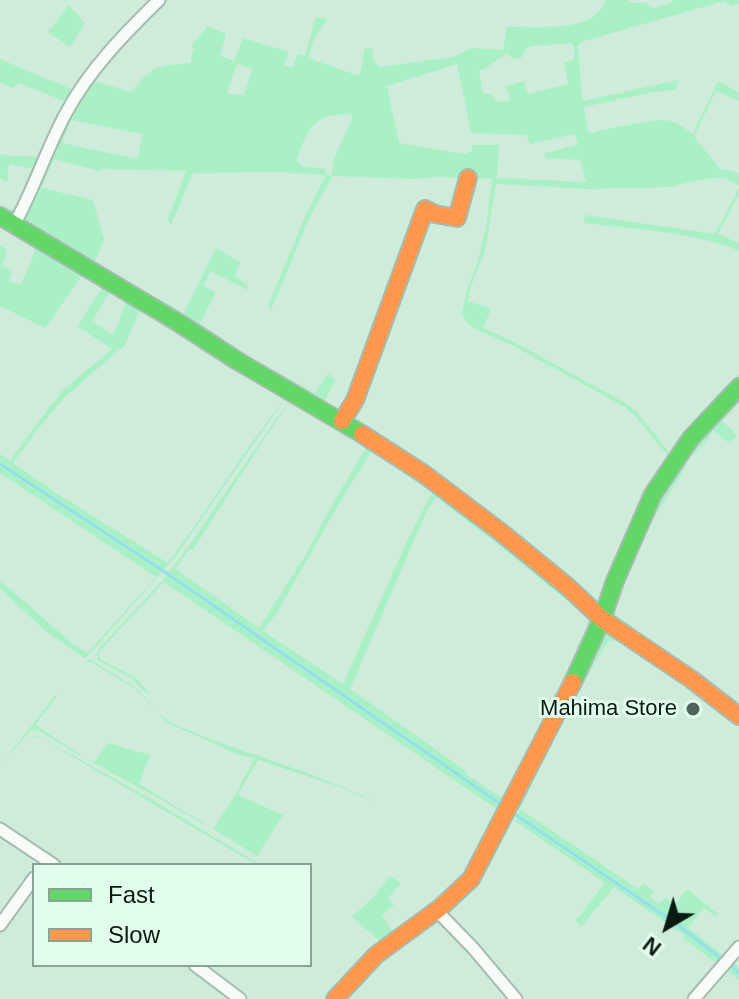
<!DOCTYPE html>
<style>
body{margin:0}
#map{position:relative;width:739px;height:999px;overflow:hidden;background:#cfebda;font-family:Helvetica,sans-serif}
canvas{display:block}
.legend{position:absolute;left:32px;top:863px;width:280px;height:104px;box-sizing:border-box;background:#e0feeb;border:2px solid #8aa494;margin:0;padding:10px 14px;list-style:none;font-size:24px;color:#0a1c12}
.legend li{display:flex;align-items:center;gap:16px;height:40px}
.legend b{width:40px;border:2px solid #8aa494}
.north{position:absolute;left:627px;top:887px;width:80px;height:80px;-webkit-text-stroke:6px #e0feeb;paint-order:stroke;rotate:218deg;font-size:22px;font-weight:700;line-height:32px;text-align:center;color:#0a1c12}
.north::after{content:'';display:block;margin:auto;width:28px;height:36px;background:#0a1c12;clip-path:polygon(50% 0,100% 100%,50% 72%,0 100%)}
</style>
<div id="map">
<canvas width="739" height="999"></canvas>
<ul class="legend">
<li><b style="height:10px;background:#63d668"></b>Fast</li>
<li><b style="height:10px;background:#ff974d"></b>Slow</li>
</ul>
<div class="north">N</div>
</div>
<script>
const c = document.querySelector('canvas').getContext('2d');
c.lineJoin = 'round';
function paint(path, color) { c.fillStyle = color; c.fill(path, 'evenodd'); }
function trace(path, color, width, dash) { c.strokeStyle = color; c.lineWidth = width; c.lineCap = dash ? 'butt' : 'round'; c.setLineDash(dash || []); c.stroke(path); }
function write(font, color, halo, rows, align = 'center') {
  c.font = font + ' Helvetica,sans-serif'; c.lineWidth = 6; c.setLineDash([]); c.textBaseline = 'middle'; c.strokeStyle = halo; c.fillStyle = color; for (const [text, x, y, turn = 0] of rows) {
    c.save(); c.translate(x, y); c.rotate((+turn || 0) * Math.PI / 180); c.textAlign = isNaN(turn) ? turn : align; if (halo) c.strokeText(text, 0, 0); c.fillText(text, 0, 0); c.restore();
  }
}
const green = new Path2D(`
 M149,0H154L92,69L19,209L10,213L0,210V206L9,210L17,207L34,169L9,164L7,182L0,178V155L37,157L64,101L19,83L13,88L0,82V59L73,90L109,41Z
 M165,0H169L131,38L94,81L131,92C153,65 156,66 190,63L194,48L191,46L208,26L226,34L220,56L234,61L243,38L289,52L284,65L292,68L298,54L305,56L316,17L328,19L314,38L308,58L359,76C363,66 362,58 365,48L373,49L372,57L380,67L453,57L471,48L503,50L507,27C532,27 575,31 595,15C600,11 603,6 606,0H628L632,3H645L654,8L673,2V0H739V4L732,6L724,1L581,42L578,46L582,101L678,80L676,90L654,92L584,107L588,133C606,130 656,117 671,121C679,123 686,129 692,134L718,81L739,92V101L716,91L694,136L721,171L724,169L739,173V186C736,184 731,180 727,179C716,175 683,183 672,187L588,189L496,184L485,251L470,289L468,301L491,309L483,328L512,341L627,404L637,412L670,453L718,394L739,374V382L619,555L642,497L668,456L634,415L625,407L510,344L473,328L464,319L462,312L468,286L477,264L486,228L492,179L439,177L414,179L333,176L311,214L271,310L268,306L306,214L326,175L280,172L193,173L171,225L168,219L186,171L102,169L99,171L54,159L41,188L93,200L104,240L93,266L27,225L25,213C46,168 63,119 93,79C114,50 140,25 165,0ZM571,43L574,47V60L564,62L568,84L527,94L524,81L506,86L510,100L499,102L490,94H483L479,70H483L507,53L514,60L521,58L527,48L532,46ZM237,64L252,69L244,95L227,94ZM457,64L471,133L526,135L530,144L575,134L578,145L545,153V158L580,160L586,182L497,178L499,145H472V151L464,154L399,143L387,86ZM351,114L352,119L334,158L332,175H327L325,168L302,167L297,160C301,145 309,124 325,117C332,114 344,115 351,114ZM71,120L143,134L137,159L62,143Z
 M69,5L85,23L70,47L48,32Z
 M739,188V194L718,234L739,243V251C696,232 632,229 584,223L585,215L715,234Z
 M37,242L286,397L176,556L85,659L43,629L0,588V580L73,644L87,653L156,577L0,473V454L10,461L41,418L63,390L112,349L77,326L102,288L82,276L45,328L0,306V246L7,249L2,266L12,270L9,281L20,285L30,265ZM110,292L127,302L113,335L92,321ZM140,310L220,362L284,399C243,452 208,509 168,563L56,493L13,463L39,428L64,398L125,345Z
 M216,248L240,262L235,276L248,285L247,290L211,271L203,286L216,292L200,323L245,354L315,393L328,373L335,380L324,403L142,295L144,291L184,313Z
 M739,393V403L722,421L737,435L730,444L713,430L709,438L688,460L684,470L654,518L631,567L614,614L693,671L616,620L610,610L639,533L672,472Z
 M293,401L327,420L325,423L290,402L260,445L193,550L189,549L176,569L259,628L305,556L334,501L366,448L329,424L333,423L435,488L577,602L591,618L592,622L580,650L576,648L586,629L588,618L501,547L436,497L428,508L350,689L462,768L469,776L503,799L498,810L164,582L99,652L100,659L135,677L149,693L147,694L131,678L97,660V653L99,648L162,581L191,543L275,420L290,402ZM372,451L432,493L409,537L343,684L263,631L278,611L338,505Z
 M608,634H613L621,639L620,641L615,639L612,642L608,641L569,708L520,809L638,889L643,883L654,891L649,897L659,904L665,898L675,905L687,889L718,914L716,917L704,908L688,927L725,957L739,942V953L732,961L739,967V980L683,938L685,936L614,887L581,927L576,920L605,883L515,821L520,809L516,806L598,642L603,637Z
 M90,659L138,689L159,714L168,721C238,754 314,769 383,806L343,788L258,760L238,795L283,815L257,856L213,829L235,795L255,758L237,754L166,722L137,690L93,663L85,661Z
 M56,694L58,695L35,725L92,762L96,760L108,743L150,755L139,784L204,823L203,824C150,792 94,765 41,732L33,730L30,731L0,766Z
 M36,735L151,799L261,865H257L39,737L29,740L0,774L27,742Z
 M390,876L401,883L388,898L394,905L382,916L395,935L383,944L352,917L374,896Z`);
const stream = new Path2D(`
 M0,464L162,570L502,805
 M513,813L678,925L723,960
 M729,964L739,973`);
const street = new Path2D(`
 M14,225C34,189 46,150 66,113C89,70 124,34 159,0
 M0,829L54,865
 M438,912L473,948L516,999
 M0,925L34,878
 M195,965L240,999
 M694,999L739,947`);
const fast = new Path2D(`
 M0,216L179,323L236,360L362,434
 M573,682L602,619L615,581L653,494L691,438L739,387`);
const slow = new Path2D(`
 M342,421L355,400L425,209L435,214L457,218L468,178
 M362,434L424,474L502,533L568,587L602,619L691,679L739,716
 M335,999L376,955L440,908L471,879L573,682`);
const markers = [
 [693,709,8,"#4f6458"]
];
const poiNames = [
 ["Mahima Store",677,709]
];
paint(green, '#aaf0c7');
trace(stream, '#94e0ed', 3);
trace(street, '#a6bcaf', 15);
trace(fast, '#a6bcaf', 20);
trace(slow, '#a6bcaf', 20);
trace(street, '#f8fcf9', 11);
trace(fast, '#63d668', 16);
trace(slow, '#ff974d', 16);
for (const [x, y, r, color] of markers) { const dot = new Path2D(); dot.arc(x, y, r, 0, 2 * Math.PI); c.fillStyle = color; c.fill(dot); trace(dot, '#e0feeb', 3); }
write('22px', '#0a1c12', '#e0feeb', poiNames, 'right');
</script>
